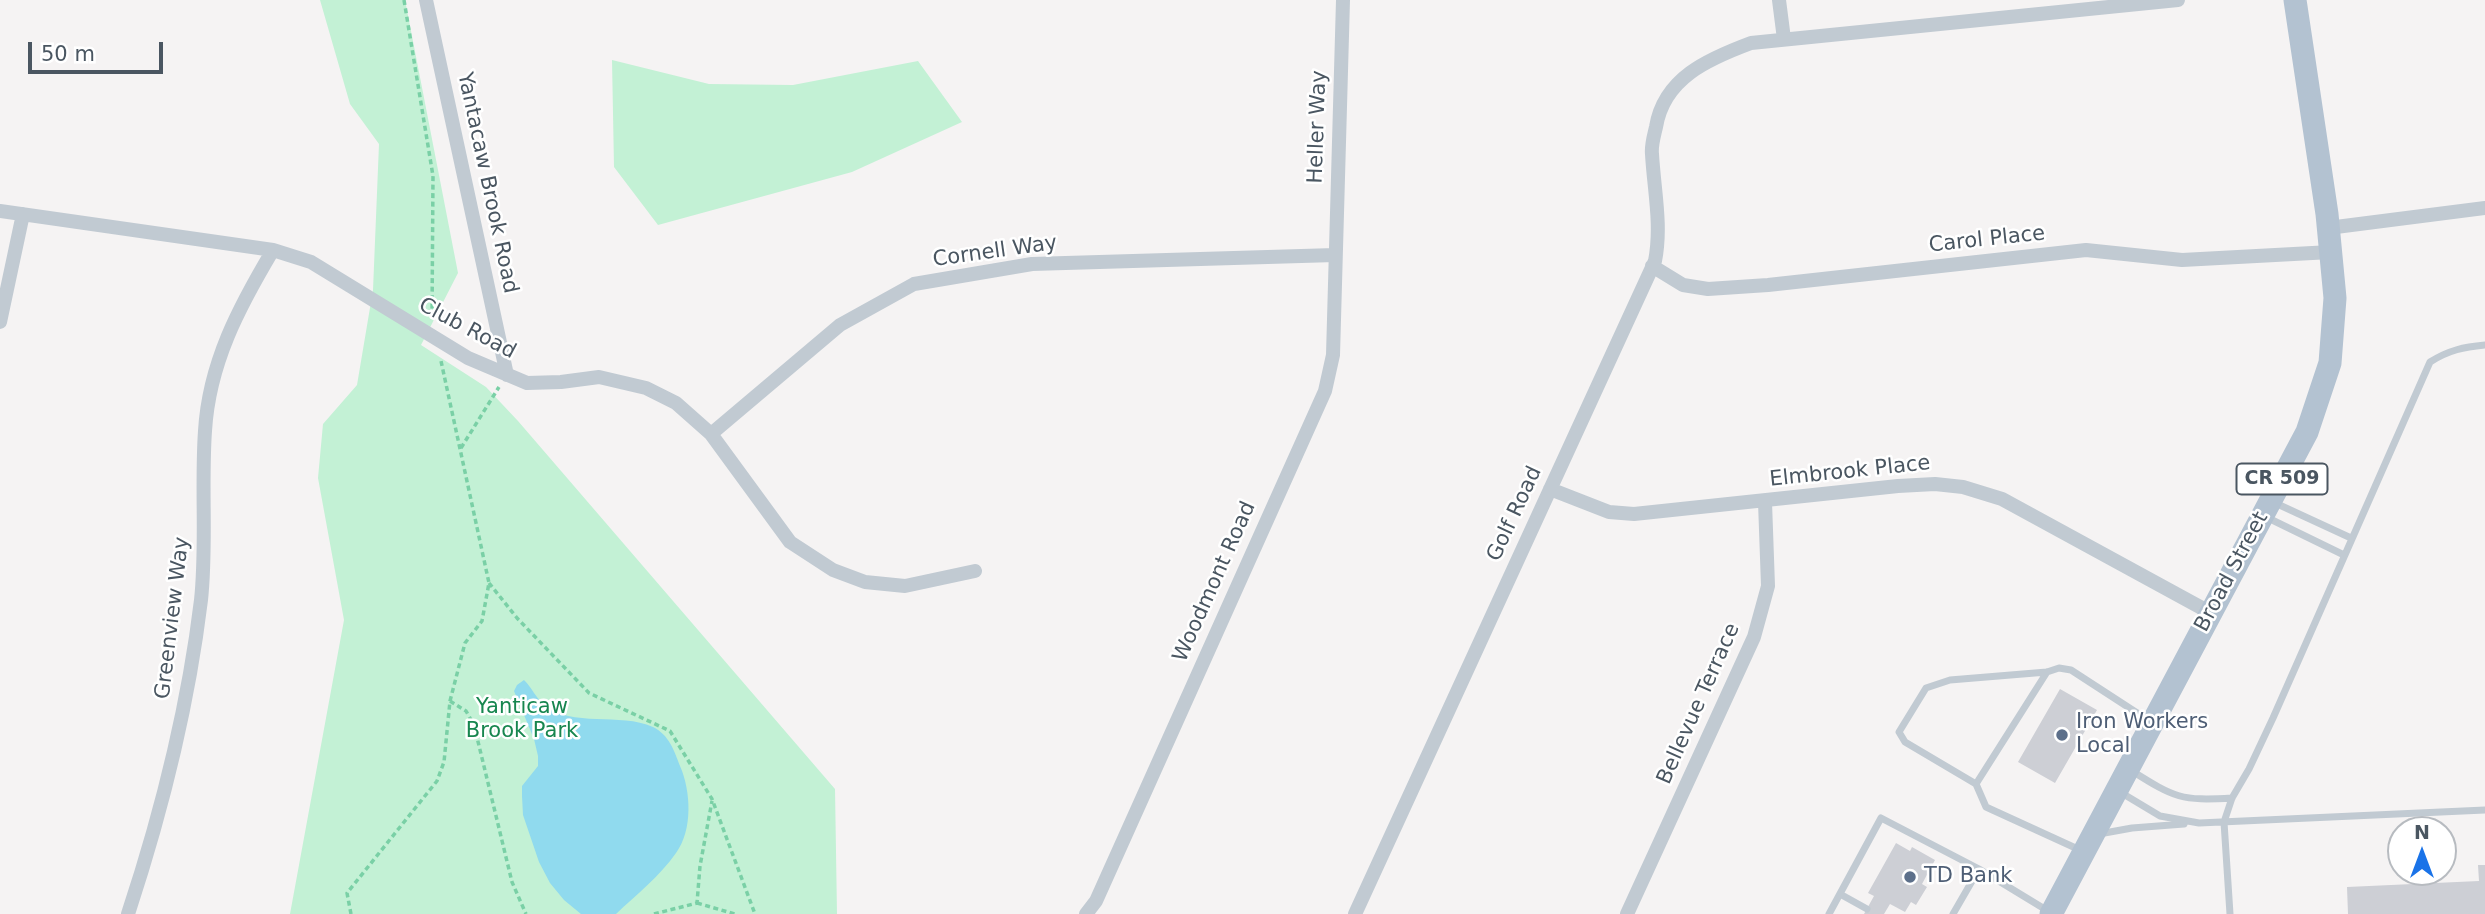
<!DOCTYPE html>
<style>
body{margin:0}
#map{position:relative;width:2485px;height:914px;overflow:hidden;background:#f5f3f3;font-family:"DejaVu Sans",sans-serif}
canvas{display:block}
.north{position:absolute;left:2387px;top:816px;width:70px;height:70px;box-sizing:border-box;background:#fff;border:2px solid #b7bbc0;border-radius:50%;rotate:0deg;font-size:19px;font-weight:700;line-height:28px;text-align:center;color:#4a5661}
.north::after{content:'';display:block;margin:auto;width:24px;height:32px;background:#1a73e8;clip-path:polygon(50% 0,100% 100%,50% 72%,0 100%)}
.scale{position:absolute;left:28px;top:42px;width:135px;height:32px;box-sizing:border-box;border:4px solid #4a5661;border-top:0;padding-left:9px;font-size:21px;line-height:24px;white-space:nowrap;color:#4a5661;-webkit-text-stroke:5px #fff;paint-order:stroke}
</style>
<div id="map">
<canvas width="2485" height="914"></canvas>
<div class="north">N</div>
<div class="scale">50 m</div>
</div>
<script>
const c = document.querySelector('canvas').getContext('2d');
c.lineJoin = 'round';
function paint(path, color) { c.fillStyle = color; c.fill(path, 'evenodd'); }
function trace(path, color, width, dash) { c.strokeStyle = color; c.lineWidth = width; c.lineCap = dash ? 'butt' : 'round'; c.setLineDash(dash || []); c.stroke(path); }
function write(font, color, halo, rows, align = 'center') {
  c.font = font + ' "DejaVu Sans",sans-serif'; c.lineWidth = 5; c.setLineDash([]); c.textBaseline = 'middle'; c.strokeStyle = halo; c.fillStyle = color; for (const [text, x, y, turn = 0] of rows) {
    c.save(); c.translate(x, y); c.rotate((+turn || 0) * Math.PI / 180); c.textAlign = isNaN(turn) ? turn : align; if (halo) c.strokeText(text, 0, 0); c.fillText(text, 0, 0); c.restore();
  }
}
const green = new Path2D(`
 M320,0H405L458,273L421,345L486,387L518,421L835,789L837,914H290L344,620L318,478L323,424L357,385L373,290L379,144L350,104Z
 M612,60L709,84L793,85L918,61L962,122L852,172L658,225L614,167Z`);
const water = new Path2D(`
 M524,680C532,688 536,698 544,705C572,728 620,712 653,727C669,735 674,750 680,766C691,791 693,830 676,853C660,876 636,895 616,914H581L564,900L550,883L539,862L523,815L522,796V786L538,766V756L534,739L514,691L517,685Z`);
const building = new Path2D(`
 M2060,689L2097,710L2055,783L2018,762Z
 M1896,843L1910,851L1912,847L1935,860L1922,884L1927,887L1916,905L1911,902L1905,912L1890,904L1884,914H1864L1874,896L1868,893Z
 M2478,865H2485V914H2348L2347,887L2479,881Z`);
const path = new Path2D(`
 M404,0L433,176L432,319
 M461,448L499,387
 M489,583L517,618L589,693L670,731L712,799L755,914
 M450,701L466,711L474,725L512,882L526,914
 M697,903L735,914
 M351,914L347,893L437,781L444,762L450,701L458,670L465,643L482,621L489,583L441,361
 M654,914L697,903L700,866L712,801`);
const lane = new Path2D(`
 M2273,502L2351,538
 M2266,517L2344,555
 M2132,771C2175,798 2181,801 2232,798
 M1976,784L2047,672
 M2120,792L2160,816L2199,823L2485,810
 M2099,834L2132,828L2184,824
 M2080,850L1986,807L1976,784L1905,742L1899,732L1926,688L1950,680L2047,672L2059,668L2071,670L2151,722
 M1840,894L1867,909
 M1829,914L1881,818L1979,869L2048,911
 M1953,914L1979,869
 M2230,914L2224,822L2232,798L2249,769L2273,718L2430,362C2449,350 2464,347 2485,345`);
const street = new Path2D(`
 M426,0L507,375
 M1779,0L1784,39
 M0,211L273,250L311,262L468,358L527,383L561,382L599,377L646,388L676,403L711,434L790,542L833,570L865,582L905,586L975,571
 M2328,228L2485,208
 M1652,266L1683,285L1708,289L1768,285L2086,250L2182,260L2331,252
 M0,322L23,214
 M711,434L840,325L914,284L1032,264L1335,255
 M1550,489L1609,512L1634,514L1898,486L1935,484L1963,487L2002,499L2211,613
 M128,914C162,811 188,708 201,600C207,544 201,488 205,431C209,363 239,307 273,250
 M1086,914L1096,901L1325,391L1333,355L1343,0
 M1355,914L1655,261C1662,225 1654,190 1652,154C1651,145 1654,136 1656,127C1664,78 1708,59 1751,43L2178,0
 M1627,914L1754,637L1768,586L1765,502`);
const primary = new Path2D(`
 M2051,914L2307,432L2330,363L2335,298L2327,214L2295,0`);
const markers = [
 [2062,735,7,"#5c6f8a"],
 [1910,877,7,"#5c6f8a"]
];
const shields = [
 [2282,479,91]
];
const shieldNames = [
 ["CR 509",2282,479]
];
const streetNames = [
 ["Heller Way",1318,127,-88],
 ["Yantacaw Brook Road",487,183,78],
 ["Carol Place",1987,240,-6],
 ["Cornell Way",995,252,-8],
 ["Club Road",467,329,28],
 ["Elmbrook Place",1850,472,-6],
 ["Golf Road",1515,514,-65],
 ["Broad Street",2232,572,-62],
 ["Woodmont Road",1215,582,-66],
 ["Greenview Way",173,618,-83],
 ["Bellevue Terrace",1699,704,-66]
];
const parkNames = [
 ["Yanticaw",522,708],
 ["Brook Park",522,732]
];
const serviceNames = [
 ["Iron Workers",2076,723],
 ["Local",2076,747],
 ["TD Bank",1924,877]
];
paint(green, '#c3f1d5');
paint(water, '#90daee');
paint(building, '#cdcfd5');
trace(path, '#7ad0a6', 3.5, [5, 3.5]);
trace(lane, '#c1cad2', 7);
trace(street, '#c1cad2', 14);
trace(primary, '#b3c2d1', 23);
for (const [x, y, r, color] of markers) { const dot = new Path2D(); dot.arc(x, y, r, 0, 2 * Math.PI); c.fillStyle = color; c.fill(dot); trace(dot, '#fff', 2.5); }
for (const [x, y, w] of shields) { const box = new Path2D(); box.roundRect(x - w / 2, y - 15.5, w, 31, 5); c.fillStyle = '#fff'; c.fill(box); trace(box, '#4a5661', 2); }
write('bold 19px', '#4a5661', null, shieldNames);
write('21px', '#4a5661', '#fff', streetNames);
write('21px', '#17864f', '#fff', parkNames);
write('21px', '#4e5e75', '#fff', serviceNames, 'left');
</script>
